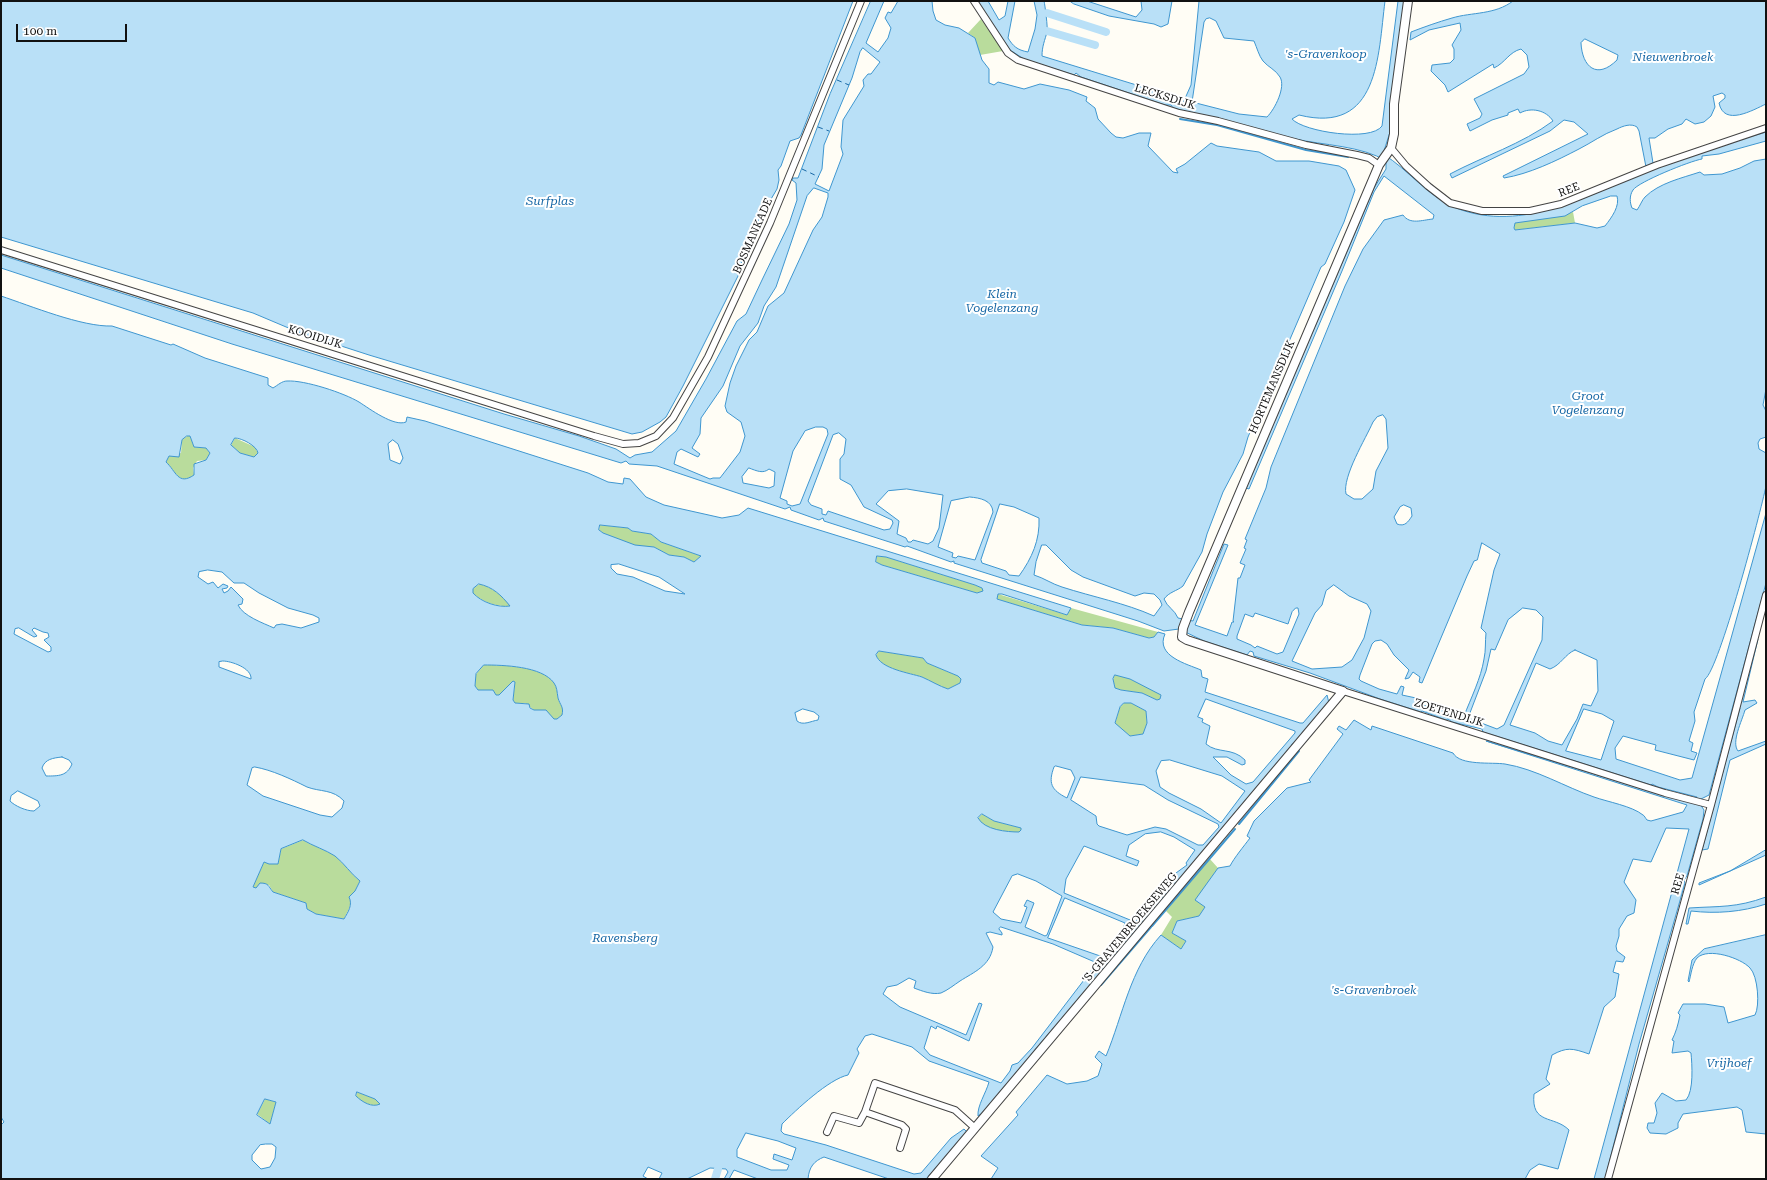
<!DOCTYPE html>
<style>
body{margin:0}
#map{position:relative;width:1767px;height:1180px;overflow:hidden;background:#fffdf5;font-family:"Roboto Serif",serif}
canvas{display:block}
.frame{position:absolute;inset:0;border:2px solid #111;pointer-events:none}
.scale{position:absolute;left:16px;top:24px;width:111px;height:18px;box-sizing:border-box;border:2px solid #111;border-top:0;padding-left:5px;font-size:12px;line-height:14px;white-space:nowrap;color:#111;-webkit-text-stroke:3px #fff;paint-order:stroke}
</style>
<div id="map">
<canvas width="1767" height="1180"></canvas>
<div class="frame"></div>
<div class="scale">100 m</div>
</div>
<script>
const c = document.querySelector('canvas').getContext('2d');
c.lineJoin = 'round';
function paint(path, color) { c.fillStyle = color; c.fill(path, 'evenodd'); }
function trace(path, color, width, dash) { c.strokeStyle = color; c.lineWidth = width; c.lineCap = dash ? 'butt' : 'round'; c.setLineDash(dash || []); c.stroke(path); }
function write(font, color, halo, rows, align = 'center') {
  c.font = font + ' "Roboto Serif",serif'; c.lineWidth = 4; c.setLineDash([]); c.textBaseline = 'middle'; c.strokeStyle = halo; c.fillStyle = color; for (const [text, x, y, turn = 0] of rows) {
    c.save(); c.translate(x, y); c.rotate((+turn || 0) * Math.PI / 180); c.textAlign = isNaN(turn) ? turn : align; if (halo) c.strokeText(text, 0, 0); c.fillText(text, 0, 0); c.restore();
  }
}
const forest = new Path2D(`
 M981,19L1003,51L980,55L975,38L968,33Z
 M1573,212L1575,223L1515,230L1514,228L1515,223Z
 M187,436H190L194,447L206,448L210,453L206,460L197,461L193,468L194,475C178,486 176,471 166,462L169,456L181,453L182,440Z
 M235,438L255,447L258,453L254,457L240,453L231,445Z
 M600,525L628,528L632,531L651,534L661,542L701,556L694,562L684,557L669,555L654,547L635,546L603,533L599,530Z
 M877,556L886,557L975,585L982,588L984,591L977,593L882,565L876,562Z
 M479,584C493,587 501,595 511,606C497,607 482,602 473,593V589Z
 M998,594L1067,615L1071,608L1158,632L1154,637L1149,638L1113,628L1082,625L997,599Z
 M879,651L923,658L927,663L958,676L961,679L960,683L948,689C939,686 931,681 922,677C910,673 880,669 876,655Z
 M484,665C503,665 542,666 554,683C557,687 557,692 558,698C560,705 564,707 562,715L557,719H553L545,710H534L525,703H515L513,700L515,682L513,681L499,695H496L493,690H478L475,686L476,674Z
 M1115,674L1130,679L1161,694L1160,699L1157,700L1142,693L1121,690L1115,688L1113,679Z
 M1124,703H1131L1146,711L1147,723L1143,734L1130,736L1115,724L1120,707Z
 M982,814L994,821L1021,828V830L1019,832C1007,832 984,830 978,818Z
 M303,840C313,846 326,850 335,856C345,864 350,873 360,881L355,891L349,897C353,905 347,912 344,919L316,914L307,909L306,903L273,892L269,885L256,888L253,887L264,862L278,864L281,849Z
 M1209,858L1218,868L1206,887L1205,907L1199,916L1177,921L1172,933L1186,941L1181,949L1161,935L1172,917L1166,911Z
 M357,1092L375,1099L380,1104C372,1108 362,1102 356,1096Z
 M265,1099L276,1102L270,1124L257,1114Z`);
const water = new Path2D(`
 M1,1H853L801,135L799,138L790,141L781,166L778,170L779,180L777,189L748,238L738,276L683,386L666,417L660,422L642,432L632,434L369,355L298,332L253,313L1,237Z
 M871,1H884L866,43L878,52L888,38L891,28L885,18L888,12L891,13L898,1H932L933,11L936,20L945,25L959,28L975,38L982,60L989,69V83L994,85L998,82L1024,89L1040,84L1069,90L1087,97L1086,101L1095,108L1098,119L1111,133L1116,137L1123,138L1139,133H1151L1148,146L1173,172L1178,173L1176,169L1185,164L1211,143L1217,146L1259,152L1276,161H1309L1339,166L1346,170L1355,190L1344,222L1325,264L1321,267L1248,437L1243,454L1223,492L1207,534L1202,552L1183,586C1177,591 1169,592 1164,599C1167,607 1175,610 1178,618L1193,621L1224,544L1228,545L1195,625L1227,636L1232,622H1234L1233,621L1238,578H1240L1245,565L1240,563L1246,549L1244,548L1247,540L1245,539L1266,488L1271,467L1345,286L1363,249L1384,220L1403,215C1410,225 1422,220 1433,219L1434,215L1384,176L1374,192L1342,271L1249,489L1246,488L1374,188L1386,169V161C1363,146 1322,145 1295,139C1254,130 1214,118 1173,108L1171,105H1165L1081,77L1076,73L1074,75L1024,59L1010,50L977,1H988L999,20L1005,16L1008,1H1015L1008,38C1013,46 1017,50 1028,52L1035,29L1037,15L1034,1H1044C1045,5 1048,28 1047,32C1045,40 1042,46 1042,56L1156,91L1158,97L1183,103L1191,85L1199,1H1385C1378,56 1379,135 1299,115L1292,119C1304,132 1371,142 1382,126L1398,1H1405L1390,117V132L1383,154C1409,170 1427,196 1456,208C1523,234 1590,194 1651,170C1689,156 1727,143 1766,132V141L1719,154L1702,156V159C1690,161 1638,182 1633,190C1629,196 1630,203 1632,208L1637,210C1640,206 1642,200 1645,197C1659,183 1682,178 1700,172L1704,175L1722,174L1740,168L1754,161L1766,159V389L1763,405L1766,411V437L1760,439L1758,443L1759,449L1766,453C1766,463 1767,476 1766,486C1761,511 1719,670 1705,679L1694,712L1695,721L1689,741L1693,743L1691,751L1697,753L1694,760L1655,750L1656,745L1623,736L1615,748L1616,759L1680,780L1692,778L1766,513V583L1709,795L1701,799L1700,804L1704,810L1703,819L1687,876L1684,880L1685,883L1639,1044L1605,1179H1594L1689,829L1666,828L1651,862L1633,859L1624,882L1636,900L1634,913L1627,916L1619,929V936L1616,946L1617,951L1625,957L1623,962L1616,961L1613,972L1619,974L1615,997L1604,1007L1589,1054C1572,1048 1567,1047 1552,1055L1546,1079L1550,1084L1534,1094C1531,1125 1554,1115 1569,1130L1558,1169L1539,1164L1530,1170L1525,1179H991L998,1168L981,1156L1018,1115L1016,1112L1047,1075L1067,1084L1087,1081L1098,1076L1102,1064L1095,1057L1099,1051L1106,1056C1123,1015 1130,969 1161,935L1181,949L1186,941L1172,933L1177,921L1199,916L1205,907L1195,900L1218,868L1230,866C1234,858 1244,846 1250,838L1247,836L1254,821L1287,788L1311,782L1309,780L1343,734L1337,729L1339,726L1346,730L1354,720L1371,730L1372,726L1453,753C1460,766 1492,762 1505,764C1536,769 1565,787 1594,797C1608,802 1632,806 1643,815C1644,815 1646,819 1647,820L1651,821L1683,812L1687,805L1486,741L1680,800L1695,803L1697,797L1658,787L1652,784L1651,785L1483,732L1482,729L1452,722L1448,719L1446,720L1422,711L1421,712L1380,699L1310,673L1254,656L1253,652L1250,651L1247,655L1204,641L1179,629L1164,631L1138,621L954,563V561L951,562L907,546L905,547L824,521L823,518L819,520L791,510L790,507L785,509L657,466L629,464L626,461L621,463L232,344L1,268V255L504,414L579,436L616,449L630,458L635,455L652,452L676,431L706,379L737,321L746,314L762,280L789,224L797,200L796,183L792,180L793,178H798L830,94ZM1210,18L1216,21L1224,38L1254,41C1257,48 1259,56 1263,61C1268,67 1276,70 1280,77C1286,87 1275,109 1267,117L1239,114L1192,102L1204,22L1206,19ZM863,48L880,62L871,74H868L863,80L864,86L843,120L841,147L843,154L829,191L815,184L822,169L824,145L852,78L860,52ZM814,188L828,193V197L822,217L813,230L784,293L768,306L757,332L749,340L736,366L730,383L725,406L727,412L741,422L745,436L740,452L720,478H713L710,479L674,464L677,452L681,449L698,457L700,454L692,448L700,434L701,418L723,386L740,346L758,323L764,306L776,287L807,196ZM1611,196H1617C1620,206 1612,217 1605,226L1597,228L1575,223L1515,230L1514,228L1515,223L1565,216L1582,206ZM1383,415L1386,419L1388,448L1376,471L1373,489L1362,499H1354L1346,494C1342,477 1366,438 1373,422L1377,417ZM816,427H823L827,429L828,434L800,504L792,506L787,504V501L780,498L793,451L805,431ZM839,433L846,439L844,454L840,459V479L851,485L864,507L892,520L893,523L890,529L884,530L828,511L826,515L822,514V509L811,505L808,501L833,435ZM749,468C757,471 763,474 769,469L775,472L774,486L769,488L743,483L742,477ZM907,489L943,495L939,528L933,541L928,544L913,540L911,542H908L906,538L897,534L899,521L876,504L888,491ZM970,497C980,498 992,500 993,512L975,560L958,556L956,558L952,557L953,553L938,547L951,501ZM1000,504L1014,507L1039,518C1040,540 1032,558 1019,576L1009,575L1006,571L982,563L981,560ZM1404,505L1411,508L1412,516C1408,522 1405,527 1397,524L1394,517L1400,507ZM1482,543L1500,554L1494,570L1481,628L1486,633C1485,642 1486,650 1484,659C1481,678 1471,698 1464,716L1415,703L1416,698L1402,695L1404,687L1401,686L1397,694L1379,689L1361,681L1359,679L1360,675L1372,644L1375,641L1381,640L1387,644L1394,655L1409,670L1405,679L1409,678L1413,672L1420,677L1419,682L1422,683L1467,576L1474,561L1477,560ZM1042,545H1046L1071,570L1083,577L1135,596L1144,593L1154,594L1160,600L1162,605L1154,616C1125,603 1093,597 1062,587C1052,584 1044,578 1034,575L1036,562ZM1334,585L1349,596L1367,604L1371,611L1364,638L1352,660L1342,667L1312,669L1292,661L1315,613L1322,605L1326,591ZM1296,608H1298L1299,614L1283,652L1277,654L1257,646L1255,648L1251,645L1237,639V636L1245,614L1253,617L1255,613L1288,624L1292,612ZM1523,608L1536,610L1543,617L1542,640L1504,725L1497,729L1468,718L1486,671L1491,649L1495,650L1508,620ZM1575,650L1597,660L1598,691L1591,706L1583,704L1577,719L1562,745L1548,741L1535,733L1510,725L1536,663L1550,669C1561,665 1565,654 1575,650ZM1584,709L1602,714L1614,721L1601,760L1566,751Z
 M1070,1H1087L1136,17L1142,10L1141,1H1172L1168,24L1161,27L1154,24L1109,16L1074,4Z
 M1513,1H1766V104C1753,110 1724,127 1719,103L1725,98V95L1722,93L1713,96L1715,107L1711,116L1704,122L1695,124L1686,119L1682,124L1668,129L1655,138H1649L1653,163L1646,167L1639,131L1637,127C1631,123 1623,126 1617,129C1603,134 1591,143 1579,149C1556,161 1529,174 1504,178L1503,176L1588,134L1574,122L1564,120L1550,131L1452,178L1450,174C1484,156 1522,144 1553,121C1546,110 1531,107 1520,113L1518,109L1508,113V115L1492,120L1470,131L1467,124L1480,118L1482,114L1474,99L1524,74L1529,67L1527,55L1521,49C1509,52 1505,63 1494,68L1493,64L1448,92L1445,85L1431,71L1432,65L1450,63L1454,59V49L1452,45L1461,30L1460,23L1429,30L1410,40L1411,32C1424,27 1438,22 1452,18C1472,12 1495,15 1513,1ZM1585,39L1618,55L1617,60C1597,80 1582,67 1581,43Z
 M1,296C31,306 82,327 112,326L171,345L173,344L205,358L268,378V385L273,388C278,385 282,381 287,381C305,380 344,393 359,402C370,409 394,427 406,422L407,417L425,421L588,473L608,482L623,484L624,478L630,479L646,497L664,505L722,518L739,515L748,508L1071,608L1067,615L1002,594H998L997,599L1082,625L1113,628L1149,638L1154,637L1158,632L1165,634C1155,656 1187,664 1201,670L1202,677L1208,679L1205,692L1300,723H1303L1327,695L1329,703L1295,744H1292L1291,748L1152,915L1146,918V920L1034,1051L1020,1071L1016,1072V1076L982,1113L978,1116C977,1106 986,1093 989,1082L929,1061L912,1047L872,1034L865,1036L857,1049L859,1053L848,1075C829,1079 796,1110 782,1124L781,1131L784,1134L826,1145L914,1174L921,1173L951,1138L964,1129L967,1132L926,1179H889L824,1157C814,1161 809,1167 808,1179H758L734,1170L729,1179H724L728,1172L726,1169L710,1168L687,1179H659L662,1173L648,1167L643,1176L648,1179H1V1125L4,1122L1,1117ZM187,436H190L194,447L206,448L210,453L206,460L194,464V475C178,486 176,471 166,462L169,456L179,457L182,440ZM235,438C242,438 257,446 258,453L254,457L240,453L231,445ZM393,440L398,444L403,458L400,464L390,460L388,444ZM600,525L628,528L632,531L651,534L661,542L701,556L694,562L684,557L669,555L654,547L635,545L603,533L599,530ZM877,556L886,557L975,585L982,588L983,591L977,593L882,565L876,562ZM619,564L659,577L685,594L665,591L633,577L617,574L611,568V565ZM208,570L222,572L234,583H244L259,593L288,608L313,615L319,618V622L301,628L282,624L276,625L274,628C263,623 243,616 238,605L242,604L243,599L231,587L228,591L224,593L222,589L227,588L228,586L223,584L218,588L213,582L208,584L198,577L199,572ZM479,584C493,587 501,595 510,606C498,608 481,602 473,593V589ZM19,628L34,637L37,636L32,630L34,628L43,632L48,633L49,637L44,640L51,647V651L48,652L14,634L15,629ZM879,651L923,658L927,663L958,676L961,679L960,683L948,689C939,686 931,681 922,677C910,673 880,669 876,655ZM223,661C231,661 252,668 251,679L219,667V662ZM484,665C503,665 542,666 554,683C557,687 557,692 558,698C560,705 564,707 562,715L557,719H554L546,710H534L530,708L529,704L515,703L513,700L515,682L513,681L499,695H496L493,690H478L475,686L476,674ZM1115,675L1130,679L1161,695L1160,699L1157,700L1142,693L1121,690L1115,688L1113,679ZM1206,699L1295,731V733L1253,782L1246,784L1231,775L1213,757H1227L1242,765L1245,764V760C1232,747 1218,754 1206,744L1210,726L1202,722L1203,719L1198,717ZM1124,703H1131L1146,711L1147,723L1143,734L1130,736L1115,723L1120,707ZM803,709L814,712L819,716L818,720C811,721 803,726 797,721L795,713ZM62,757L69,760L72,764C67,776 59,776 46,776L42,768C45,759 53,758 62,757ZM1170,760L1222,776L1245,791L1221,823L1201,809L1169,793L1160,787L1156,771L1161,761ZM1056,766L1071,770L1075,778L1067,798C1051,790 1048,783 1054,767ZM255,767C272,770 291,779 307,787C320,792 333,789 344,801L342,808L332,817L320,815L263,796L247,785L252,768ZM1081,777L1144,785L1168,800L1218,824L1219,827L1203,845H1198L1166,829L1155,827L1127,835L1099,826L1097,824L1096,816L1071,800ZM18,791L38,801L40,806L34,811C26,811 15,806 10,801L11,796ZM982,814L994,821L1021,828V830L1019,832C1007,832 984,830 978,818ZM1161,832L1174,837L1195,850L1186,863L1187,865L1169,878L1156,899L1135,922L1064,893L1066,879L1084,846L1137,866L1139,861L1126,856L1129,845L1145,834ZM303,840C313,846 326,850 335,856C345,864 350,873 360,881L355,891L349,897C353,905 348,912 344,919L316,914L307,909L306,903L273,892C268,886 269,883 260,883L256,888L253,887L264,862L269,864H278L281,849ZM1018,874L1036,881L1062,896L1047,935L1045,936L1025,927L1034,903L1027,900L1024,906L1027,907L1021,923L1001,919L993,912L1012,876ZM1065,898L1125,923L1118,943L1106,958L1048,938ZM1001,927L1053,944L1097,963L1032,1048L1018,1063L1012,1065L1010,1071L1001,1083L930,1055L924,1048L931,1026L936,1029L937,1026L969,1041L982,1004L979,1003L966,1035L900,1007L883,994L887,987L897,985L909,978L916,981L914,988C922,991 932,995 941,993C948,990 954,985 960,981C974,972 990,966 993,947L986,933L990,932L1002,935V933L999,929ZM357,1092L375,1099L380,1104C372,1108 362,1102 356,1096ZM265,1099L276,1102L270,1124L257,1115ZM746,1133L778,1141L796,1148L792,1160L774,1154L773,1159L789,1165L787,1170H771L737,1157V1150ZM266,1144H272L276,1147L275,1158L270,1167L261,1169L252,1160V1155L260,1145Z
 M1756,639H1758L1743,702L1755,700L1757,703L1745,710C1742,721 1731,742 1738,751L1766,741V744L1730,760L1708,849L1702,850L1740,708L1739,707Z
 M1766,850V855L1699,885V883L1730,871Z
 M1766,897V904C1742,912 1716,914 1691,911L1688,924H1686L1689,908C1720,906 1736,908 1766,897Z
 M1766,935V1134L1746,1132L1742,1110L1737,1107L1683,1114L1678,1123V1128L1666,1134L1650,1133L1647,1128L1648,1123H1654L1657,1113L1655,1103L1662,1093L1676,1101L1686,1100C1694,1091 1692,1064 1691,1053L1688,1051L1672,1053L1674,1041L1672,1040C1676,1032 1678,1025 1680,1015L1678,1013L1683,1004H1705L1724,1007L1728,1023L1755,1015C1760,1006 1758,976 1750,968C1741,958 1708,947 1697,958C1692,964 1691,975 1689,982L1688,981L1692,960L1704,949Z`);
const stream = new Path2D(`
 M1180,119L1217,125L1306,150L1348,157
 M1239,824L1299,751
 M1152,926L1235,829
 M1101,985L1151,927`);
const canal = new Path2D(`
 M1047,13L1106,32
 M1047,31L1095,45
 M715,1179L718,1169`);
const ferry = new Path2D(`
 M837,80L849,85
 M818,127L829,131
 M802,169L819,177`);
const minor = new Path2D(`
 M974,1L1008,53L1018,60L1179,113L1218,121L1306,145L1357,155L1369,158L1379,165
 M1391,148L1406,166L1428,186L1450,203L1482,211H1530L1561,204L1657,165L1766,128
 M1,250L594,436L623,444L639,443L656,436L673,418L708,357L770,223L861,1
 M1343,691L1665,793L1711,805
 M865,1112L902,1125L906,1129L900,1148
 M827,1132L834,1116L859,1123L865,1112L875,1083L955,1110L975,1128
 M1608,1179L1711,805L1766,595`);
const tertiary = new Path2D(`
 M932,1179L1343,691L1187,640L1182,637L1183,628L1189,612L1379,165L1391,148L1394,134V104L1408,1`);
const streetNames = [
 ["LECKSDIJK",1165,97,17],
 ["REE",1569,190,-21],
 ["BOSMANKADE",753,236,-66],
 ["KOOIDIJK",315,337,17],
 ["HORTEMANSDIJK",1272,387,-67],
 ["ZOETENDIJK",1449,713,17],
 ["REE",1678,884,-74],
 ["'S-GRAVENBROEKSEWEG",1130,928,-50]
];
const waterNames = [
 ["'s-Gravenkoop",1326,54],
 ["Nieuwenbroek",1673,57],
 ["Surfplas",550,201],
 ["Klein",1002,294],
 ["Vogelenzang",1002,308],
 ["Groot",1588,396],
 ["Vogelenzang",1588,410],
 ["Ravensberg",625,938],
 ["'s-Gravenbroek",1374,990],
 ["Vrijhoef",1729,1063]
];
paint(forest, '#b9dc9c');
paint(water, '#b9e0f7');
trace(water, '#3f96cf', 1);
trace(stream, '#3f96cf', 2);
trace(canal, '#b9e0f7', 8);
trace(ferry, '#1768a6', 1, [5, 4]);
trace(minor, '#444', 8);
trace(tertiary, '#444', 10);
trace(minor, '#fff', 6);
trace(tertiary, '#fff', 8);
write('11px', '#111', '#fff', streetNames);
write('italic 12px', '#1768a6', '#fff', waterNames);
</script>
